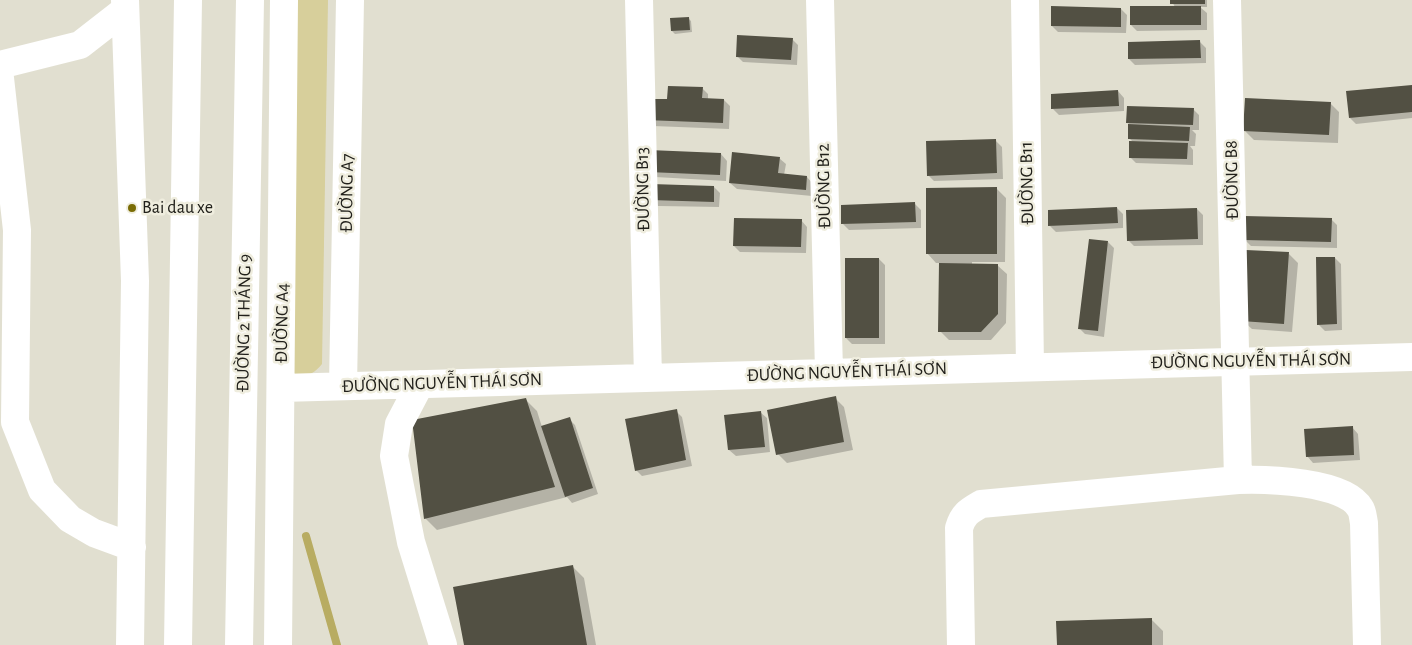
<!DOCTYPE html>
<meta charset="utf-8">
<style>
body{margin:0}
canvas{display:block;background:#e1dfd0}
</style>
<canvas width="1412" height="645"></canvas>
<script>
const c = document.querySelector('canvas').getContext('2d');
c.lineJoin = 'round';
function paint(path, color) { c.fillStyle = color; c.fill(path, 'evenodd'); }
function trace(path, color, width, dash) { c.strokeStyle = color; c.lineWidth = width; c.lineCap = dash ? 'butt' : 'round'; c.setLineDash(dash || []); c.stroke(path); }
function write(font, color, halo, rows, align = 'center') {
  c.font = font + ' "Alegreya Sans",sans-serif'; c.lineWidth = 5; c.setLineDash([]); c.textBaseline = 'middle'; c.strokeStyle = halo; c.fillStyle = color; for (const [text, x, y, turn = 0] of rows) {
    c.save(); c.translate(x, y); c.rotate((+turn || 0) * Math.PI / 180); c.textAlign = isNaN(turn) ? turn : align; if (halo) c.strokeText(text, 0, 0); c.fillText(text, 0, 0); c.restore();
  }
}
const green = new Path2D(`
 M292,0H328L322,364C312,376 306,377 292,374Z`);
const shadow = new Path2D(`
 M1171,0H1207V7H1200L1207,13V30L1137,31L1131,25L1175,7Z
 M1121,9L1127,15L1126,33L1058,32L1052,26Z
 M688,18L691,21L692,32L675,34L672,31L671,19Z
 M792,39L798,45L797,65L743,62L737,56Z
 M1200,42L1206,48V63L1135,65L1129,59Z
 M1412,86V118L1356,124L1350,118Z
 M702,88L708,94V100H724L730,106L729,129L653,126L647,120L668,101Z
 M1118,91L1124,98V111L1059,115L1053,109Z
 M1330,103L1339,112L1338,143L1254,140L1245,131Z
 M1193,109L1199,115V130H1192L1196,134L1195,146H1190L1193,150V165L1136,163L1130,157L1133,142L1129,138L1130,125L1128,123Z
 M995,140L1002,147L1003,179L934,181L928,175Z
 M650,151L721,154L727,161L726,181L655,177Z
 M779,158L786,164L784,175L807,177L813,184L812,196L737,189L730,183Z
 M714,187L720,193L719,207L658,206L651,199Z
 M997,189L1006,198L1005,262H972V265H997L1007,274L1006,323L991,340H949L940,331V263H936L927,253Z
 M915,204L921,210V228L849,230L843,224Z
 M1117,208L1123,214V228L1056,232L1050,226Z
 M1197,209L1203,215V245L1134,246L1128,240Z
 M1331,219L1337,225V248L1251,246L1245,240Z
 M801,220L807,227L806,253L740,252L734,246Z
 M1108,242L1114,248L1104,337L1085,334L1079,328Z
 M1289,254L1298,263L1292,332L1252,329L1242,320Z
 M1335,258L1341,264L1342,330L1325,331L1319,325Z
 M879,259L885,265V344H852L846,338Z
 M835,398L844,407L853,450L787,463L778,454Z
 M526,400L537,411L542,427L569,419L575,425L598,494L572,503L567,497L437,530L425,518Z
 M676,411L682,417L692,466L642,476L636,470Z
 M760,412L767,418L770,452L736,456L729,450L726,416Z
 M1352,427L1358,434L1360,460L1313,463L1307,456Z
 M573,567L584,578L596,645H465Z
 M1151,619L1163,631V645H1058Z`);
const stream = new Path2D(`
 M306,536L337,645`);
const building = new Path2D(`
 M1170,0H1205V4H1170Z
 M1051,6L1121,8V27L1051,26Z
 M1130,6H1201V25H1130Z
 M689,17L690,30L671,31L670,18Z
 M737,35L793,38L791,60L736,57Z
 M1200,40L1201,58L1128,59V42Z
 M1412,85V112L1349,118L1346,91Z
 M668,86L703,87L702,98L724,99L723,123L645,120L646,99H667Z
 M1118,90L1119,106L1051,109V94Z
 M1245,98L1331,102L1329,135L1243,131Z
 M1127,106L1194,108L1193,125L1126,123Z
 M1128,124L1190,127L1189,141L1128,139Z
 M996,139L997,173L927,176L926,141Z
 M1129,141L1188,143L1187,159L1129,158Z
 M649,150L721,153L720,175L648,172Z
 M732,152L780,157L778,173L807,176L806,190L729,183Z
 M651,184L714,186V202L650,200Z
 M997,187V254H926V188Z
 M915,202L916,222L841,224V205Z
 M1117,207L1118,223L1048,226V210Z
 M1197,208L1198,239L1127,241L1126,210Z
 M1244,216L1332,218L1331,242L1244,240Z
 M734,218L802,219L801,247L733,246Z
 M1089,239L1108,241L1098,331L1078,329Z
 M1246,250L1289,252L1284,324L1241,321Z
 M1316,257H1335L1337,324L1317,325Z
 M845,258H879V338H845Z
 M939,263L998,264V314L981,332H938Z
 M836,396L844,442L776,455L767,410Z
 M526,398L555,487L424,519L412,420Z
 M677,409L686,460L635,471L625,419Z
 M761,411L765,447L728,450L724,415Z
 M570,417L593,488L565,497L541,426Z
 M1353,426L1354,455L1306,457L1304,429Z
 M573,565L587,645H464L453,587Z
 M1152,618V645H1057L1056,621Z`);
const minor = new Path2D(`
 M125,0L135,281L130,645
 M639,0L648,378
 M820,0L829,372
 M1025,0L1030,367
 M1227,0L1238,480C1266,479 1345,481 1360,508C1363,512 1363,519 1364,523L1367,645
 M0,65L80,45L125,10
 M0,78L17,230L15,422L42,490L70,519L94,533L132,547
 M420,384L399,424L394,456L411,542L443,645
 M343,386L350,0
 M281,388L1412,357
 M278,645L284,0
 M961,645L959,528C963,514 969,511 981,504L1238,480`);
const highway = new Path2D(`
 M178,645L188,0
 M239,645L250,0`);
const markers = [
 [132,208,5,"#7a6c05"]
];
const streetNames = [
 ["ĐƯỜNG B8",1232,180,-91],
 ["ĐƯỜNG B11",1027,183,-91],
 ["ĐƯỜNG B12",824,186,-91],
 ["ĐƯỜNG B13",643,189,-91],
 ["ĐƯỜNG A7",347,193,-89],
 ["ĐƯỜNG 2 THÁNG 9",244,323,-89],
 ["ĐƯỜNG A4",282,323,-89],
 ["ĐƯỜNG NGUYỄN THÁI SƠN",1251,361,-1],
 ["ĐƯỜNG NGUYỄN THÁI SƠN",847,372,-2],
 ["ĐƯỜNG NGUYỄN THÁI SƠN",442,383,-2]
];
const poiNames = [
 ["Bai dau xe",142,208]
];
paint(green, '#d7cf9b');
paint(shadow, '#0003');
trace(stream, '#b8ac62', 8);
paint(building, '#525043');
trace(minor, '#fff', 28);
trace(highway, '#fff', 28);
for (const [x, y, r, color] of markers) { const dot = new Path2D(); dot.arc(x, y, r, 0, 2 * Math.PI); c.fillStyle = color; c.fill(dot); trace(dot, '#efedde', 2); }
write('18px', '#21201b', '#efedde', streetNames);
write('18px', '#21201b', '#efedde', poiNames, 'left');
</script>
